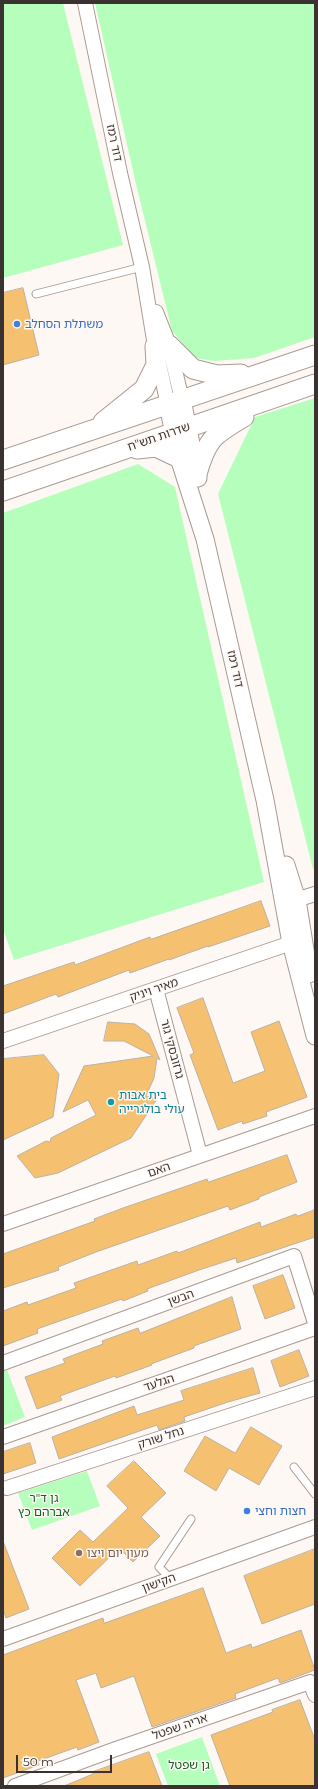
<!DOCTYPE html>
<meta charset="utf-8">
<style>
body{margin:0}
#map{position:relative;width:318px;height:1789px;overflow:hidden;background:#fef8f5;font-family:Montserrat,sans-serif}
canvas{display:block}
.frame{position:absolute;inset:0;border:4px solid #393230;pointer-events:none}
.scale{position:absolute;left:16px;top:1755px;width:96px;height:18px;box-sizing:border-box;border:2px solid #393230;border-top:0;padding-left:5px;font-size:12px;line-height:14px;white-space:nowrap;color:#393230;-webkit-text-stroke:3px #fef8f5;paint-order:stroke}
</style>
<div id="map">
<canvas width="318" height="1789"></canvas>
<div class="frame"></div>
<div class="scale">50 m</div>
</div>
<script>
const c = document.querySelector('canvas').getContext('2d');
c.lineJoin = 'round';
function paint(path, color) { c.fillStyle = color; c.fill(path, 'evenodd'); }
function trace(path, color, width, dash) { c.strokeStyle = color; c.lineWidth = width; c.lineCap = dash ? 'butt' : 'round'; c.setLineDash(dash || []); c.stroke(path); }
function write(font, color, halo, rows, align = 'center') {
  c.font = font + ' Montserrat,"Noto Sans Hebrew",sans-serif'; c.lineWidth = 3; c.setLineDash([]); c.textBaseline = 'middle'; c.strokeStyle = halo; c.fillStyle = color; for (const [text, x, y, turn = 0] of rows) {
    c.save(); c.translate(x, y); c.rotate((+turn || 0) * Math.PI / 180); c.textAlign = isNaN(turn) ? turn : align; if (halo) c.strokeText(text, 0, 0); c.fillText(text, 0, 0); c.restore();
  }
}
const green = new Path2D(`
 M3,3H63L123,245L3,278Z
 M95,3H315V337L254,358L214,361L195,358L172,331L136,184Z
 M315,398V868L313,869L218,494L255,417Z
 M138,464L175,487L264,882L14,960L3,929V513Z
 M7,1370L25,1417L3,1426V1372Z
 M87,1471L100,1506L32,1530L18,1493Z
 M202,1737L220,1786H168L156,1754Z`);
const building = new Path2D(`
 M23,288L39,355L3,365V293Z
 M261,901L270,926L208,947V946L169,960V959L130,973L129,970L58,997L56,994L3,1014V986L74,962L75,965L150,937L151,939Z
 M203,998L233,1083L265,1071L251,1032L279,1021L307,1097L266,1112L267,1116L243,1124L242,1121L218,1130L190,1055L194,1053L177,1008Z
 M108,1022L135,1024L149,1034L160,1060L157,1058L154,1078L146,1096L157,1099L131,1138L58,1173L35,1178L17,1156L46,1141L50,1142L51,1138L96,1115L88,1100L63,1112L84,1066L153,1056L124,1041H104Z
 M44,1055L59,1074L53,1117L3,1140V1059Z
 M287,1155L297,1182L259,1197V1199L230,1210L228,1206L96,1252L58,1267L59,1270L3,1288V1254L95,1221L94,1219L123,1208L207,1179L208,1182Z
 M315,1210V1237L237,1263L236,1258L199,1270L147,1289L148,1291L123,1301L122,1299L37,1329L38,1333L3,1346V1311L27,1302L28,1305L76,1288L74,1283L137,1261L138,1265L177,1251L178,1253L260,1222L261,1227L296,1214L297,1216Z
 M283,1275L295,1308L265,1319L253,1286Z
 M232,1297L241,1329L194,1346V1348L151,1364L152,1365L116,1378L115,1376L60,1396L62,1400L37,1409L25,1377L65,1363L63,1359L103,1344L102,1341L138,1328L140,1333Z
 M299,1350L309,1376L280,1387L271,1361Z
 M253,1368L260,1393L228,1402L184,1417L185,1421L159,1430L157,1425L59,1459L52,1437L134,1406L137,1415L184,1400L181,1391Z
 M251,1427L282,1446L259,1485L229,1468L216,1491L184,1471L205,1436L235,1453Z
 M30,1443L36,1463L3,1474V1452Z
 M134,1461L166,1493L141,1517L160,1536L133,1562L119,1548L80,1586L52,1558L80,1530L93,1542L128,1508L107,1486Z
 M3,1541L29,1609L6,1618L3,1609Z
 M315,1549V1604L262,1624L244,1576Z
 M203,1588L226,1653L251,1644L252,1648L301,1630L315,1670L280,1683L278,1678L235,1694L236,1698L152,1727L134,1676L101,1688L96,1673L76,1680L99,1742L78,1750L77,1747L38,1761L39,1765L3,1778V1655L103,1618L104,1623Z
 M300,1700L315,1740V1786H230L211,1735L273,1712L272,1710Z
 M149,1752L162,1786H64L93,1774V1772Z`);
const service = new Path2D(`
 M36,294L142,267
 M294,1467L315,1494
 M171,1579L159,1567L191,1519`);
const minor = new Path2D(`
 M85,3L120,173L142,267L155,346L168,405
 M156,312L169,345L182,400
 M286,903L315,894
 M156,989L200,1155
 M3,1041L300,940
 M3,1224L315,1116
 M3,1363L294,1256L315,1323
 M3,1437L315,1328
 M7,1488L315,1388
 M3,1639L315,1527
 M15,1786L113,1750L310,1682L315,1695`);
const tertiary = new Path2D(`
 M182,400L198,478
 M168,405L179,458L205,539L265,800L291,943L315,1036
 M286,865L297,900L309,974`);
const secondary = new Path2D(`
 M169,345L193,369L217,375L241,374
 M103,422L144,389L156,365L155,346
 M137,449L156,447L179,458
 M3,460L315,355
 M197,474C207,439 213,435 244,417
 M3,491L315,384`);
const markers = [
 [17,324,4,"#3f7fe0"],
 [111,1102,4,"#0f9aa8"],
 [247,1511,4,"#3f7fe0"],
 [79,1553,4,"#8d6e63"]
];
const streetNames = [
 ["דוד רמז",114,143,78],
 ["שדרות תש\"ח",159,437,-19],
 ["דוד רמז",235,669,77],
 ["מאיר ויניק",154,990,-19],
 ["גרזובסקי גור",172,1049,75],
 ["האם",159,1170,-19],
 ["הבשן",181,1298,-20],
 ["הגלעד",159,1383,-19],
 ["נחל שורק",161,1438,-18],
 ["הקישון",159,1583,-20],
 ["אריה שפטל",180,1727,-19]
];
const shopNames = [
 ["משתלת הסחלב",25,324],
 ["חצות וחצי",255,1511]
];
const cultureNames = [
 ["בית אבות",119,1095],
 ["עולי בולגרייה",119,1109]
];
const parkNames = [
 ["גן ד\"ר",44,1498],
 ["אברהם כץ",44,1512],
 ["גן שפטל",189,1765]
];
const educationNames = [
 ["מעון יום ויצו",87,1553]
];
paint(green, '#b6febc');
paint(building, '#f5c070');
trace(building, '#bab2a5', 1);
trace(service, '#a99a93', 9);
trace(minor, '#a99a93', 16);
trace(tertiary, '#a99a93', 19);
trace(secondary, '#a99a93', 21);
trace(service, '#fff', 7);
trace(minor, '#fff', 14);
trace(tertiary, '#fff', 17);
trace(secondary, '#fff', 19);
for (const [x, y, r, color] of markers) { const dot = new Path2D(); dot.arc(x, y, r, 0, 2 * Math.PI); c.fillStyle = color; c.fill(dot); trace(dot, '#fef8f5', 1.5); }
write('12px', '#393230', '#fef8f5', streetNames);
write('12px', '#366cbe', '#fef8f5', shopNames, 'left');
write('12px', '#0d838f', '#fef8f5', cultureNames, 'left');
write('12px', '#156025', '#fef8f5', parkNames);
write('12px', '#785e54', '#fef8f5', educationNames, 'left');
</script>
